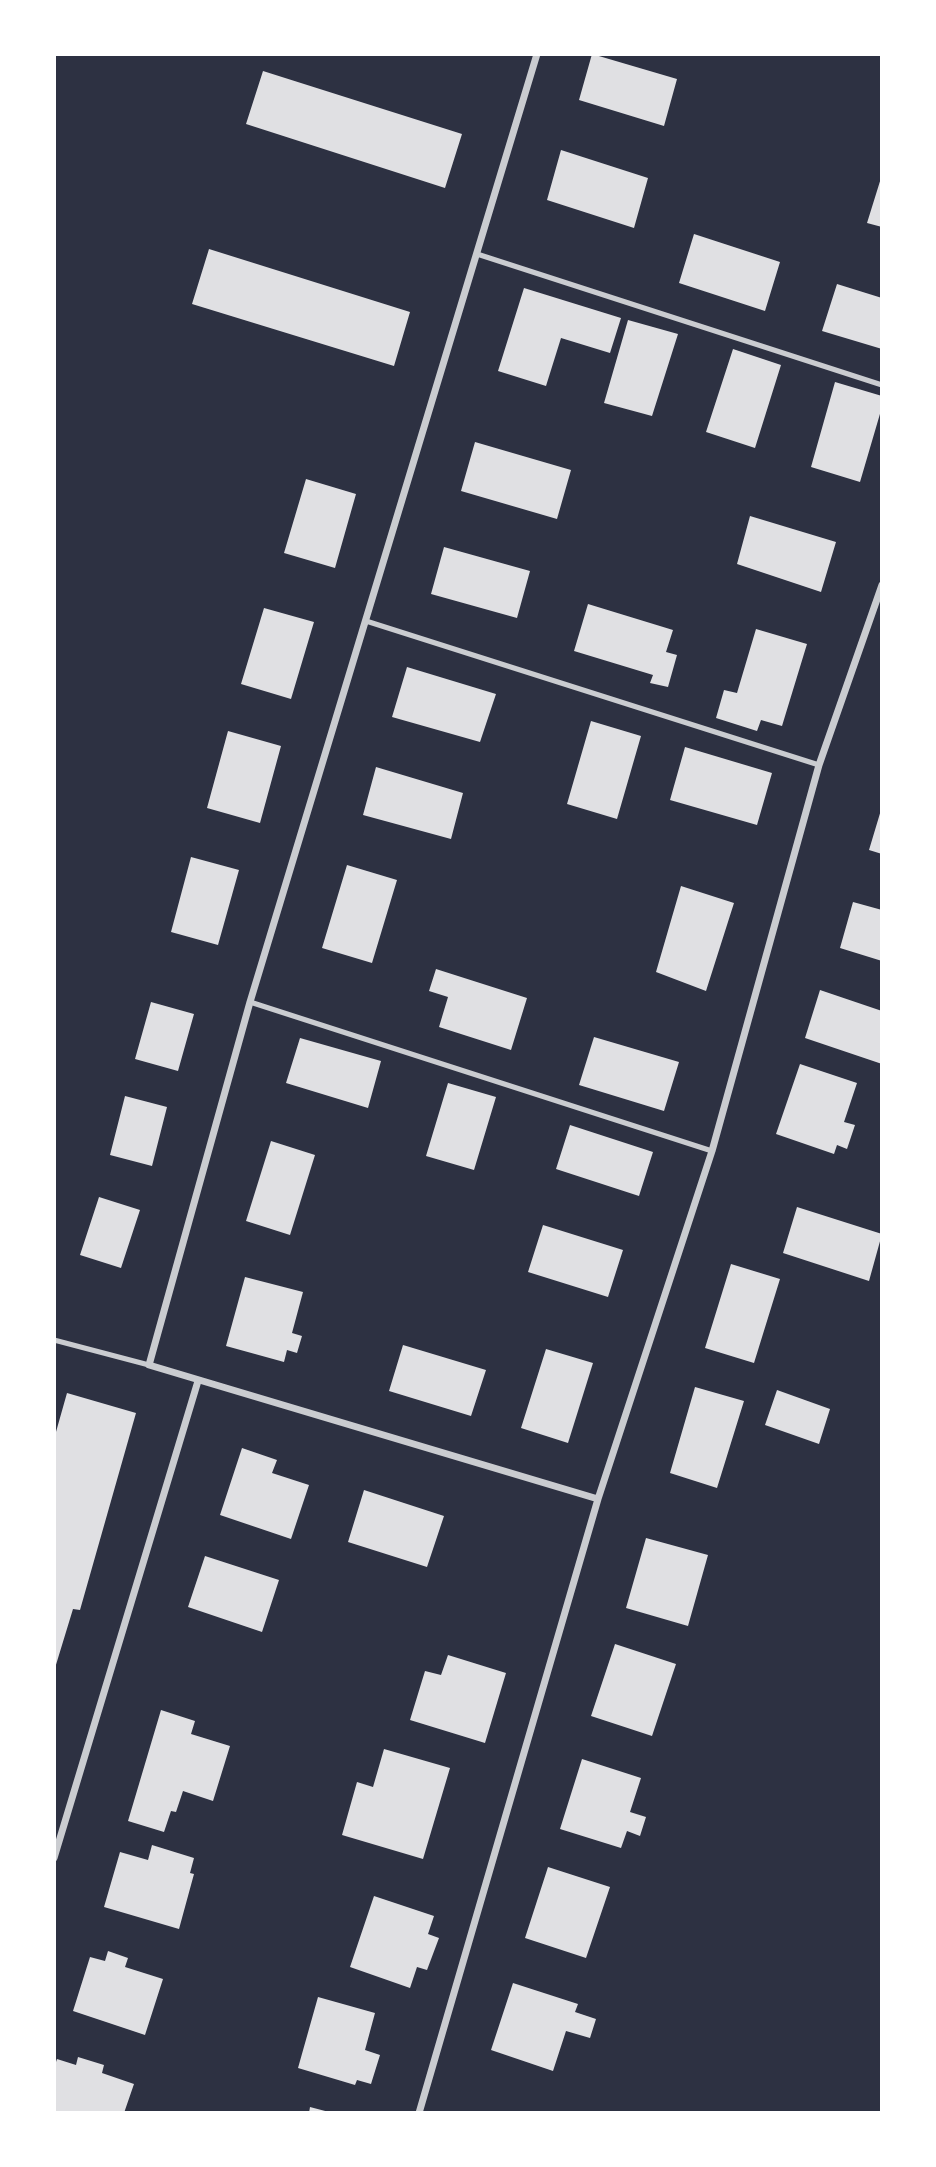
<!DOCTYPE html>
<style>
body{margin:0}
#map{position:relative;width:936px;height:2167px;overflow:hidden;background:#2d3142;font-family:"DejaVu Sans",sans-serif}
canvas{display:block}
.frame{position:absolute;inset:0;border:56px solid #fff;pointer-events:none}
</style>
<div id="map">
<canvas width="936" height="2167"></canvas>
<div class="frame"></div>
</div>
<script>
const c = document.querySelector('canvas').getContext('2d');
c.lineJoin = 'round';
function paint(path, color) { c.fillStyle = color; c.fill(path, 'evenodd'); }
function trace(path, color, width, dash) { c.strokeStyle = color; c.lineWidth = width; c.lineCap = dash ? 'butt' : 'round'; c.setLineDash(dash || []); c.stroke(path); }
const building = new Path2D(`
 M592,54L677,79L664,126L579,100Z
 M263,71L462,134L445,188L246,124Z
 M561,150L648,178L634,228L547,200Z
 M881,178H882V227L867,223Z
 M694,234L780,262L765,311L679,283Z
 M209,249L410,312L394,366L192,304Z
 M837,284L882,298V349L822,331Z
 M524,288L621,318L610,353L561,338L546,386L498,371Z
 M628,320L678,334L652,416L604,403Z
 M733,349L781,365L755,448L706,432Z
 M835,382L882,396V407L860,482L811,467Z
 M475,442L571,470L557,519L461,491Z
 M306,479L356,494L335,568L284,553Z
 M750,516L836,542L821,592L737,564Z
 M444,547L530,571L517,618L431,594Z
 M588,604L673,630L666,652L677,655L668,687L650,683L653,675L574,651Z
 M264,608L314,622L291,699L241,684Z
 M756,629L807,644L782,726L761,720L757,731L716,718L724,690L737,693Z
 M407,667L496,694L480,742L392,717Z
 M591,721L641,736L617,819L567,804Z
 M228,731L281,746L260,823L207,808Z
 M685,747L772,773L757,825L670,800Z
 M376,767L463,793L451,839L363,815Z
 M881,810H882V854L869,850Z
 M191,857L239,870L218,945L171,932Z
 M347,865L397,880L372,963L322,948Z
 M681,886L734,903L706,991L656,972Z
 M853,902L882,910V961L840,948Z
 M436,969L527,998L511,1050L439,1027L448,997L429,991Z
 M820,990L882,1011V1064L805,1038Z
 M151,1002L194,1014L178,1071L135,1059Z
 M594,1037L679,1062L664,1111L579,1085Z
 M300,1038L381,1061L368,1108L286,1083Z
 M800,1064L857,1083L844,1122L855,1125L847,1149L837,1145L834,1154L776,1134Z
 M448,1083L496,1097L474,1170L426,1156Z
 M125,1096L167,1107L152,1166L110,1155Z
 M570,1125L653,1152L639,1196L556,1169Z
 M271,1141L315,1155L290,1235L246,1221Z
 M99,1197L140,1210L121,1268L80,1255Z
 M797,1207L882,1234L869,1281L783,1253Z
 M543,1225L623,1250L608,1297L528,1272Z
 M731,1264L780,1279L754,1363L705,1348Z
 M245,1277L303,1292L292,1333L302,1336L297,1353L287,1350L284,1362L226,1346Z
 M403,1345L486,1370L471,1416L389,1391Z
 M546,1349L593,1363L568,1443L521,1428Z
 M695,1387L744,1401L717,1488L670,1473Z
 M777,1390L830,1409L819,1444L765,1425Z
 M67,1393L136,1413L80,1610L73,1609L55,1668L54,1439Z
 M242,1448L277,1460L272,1473L309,1485L291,1539L220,1515Z
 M364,1490L444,1516L427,1567L348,1542Z
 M646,1538L708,1555L688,1626L626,1608Z
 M205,1556L279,1580L262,1632L188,1607Z
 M615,1644L676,1664L652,1736L591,1716Z
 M448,1655L506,1673L485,1743L410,1720L425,1671L441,1675Z
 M161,1710L195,1721L191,1734L230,1746L213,1801L183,1791L176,1812L171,1811L164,1832L128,1821Z
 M384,1749L450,1768L423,1859L342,1835L357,1782L373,1787Z
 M582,1759L641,1778L630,1812L646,1817L640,1836L627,1831L621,1848L560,1829Z
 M152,1845L194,1858L190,1873L194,1874L179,1929L104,1907L120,1852L148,1860Z
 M548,1867L610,1887L586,1958L525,1938Z
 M374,1896L434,1916L428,1934L439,1938L427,1970L417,1967L410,1988L350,1967Z
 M108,1951L128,1958L125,1967L163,1979L145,2035L73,2011L90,1957L105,1961Z
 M513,1983L578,2004L575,2012L596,2019L590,2038L566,2031L553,2071L491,2050Z
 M318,1997L375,2013L365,2050L380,2055L371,2084L357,2080L355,2085L298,2068Z
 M78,2057L104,2065L102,2073L134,2084L124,2113H54V2068L57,2059L76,2065Z
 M310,2107L329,2112V2113H309Z`);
const service = new Path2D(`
 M477,254L882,385
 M366,621L819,765
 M250,1002L712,1151
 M54,1340L149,1365`);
const minor = new Path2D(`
 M537,54L250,1002L149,1365L598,1499
 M54,1858L198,1381
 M419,2113L598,1499L712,1151L819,765L882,585`);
paint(building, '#e0e0e3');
trace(service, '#caccd0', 5);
trace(minor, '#caccd0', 7);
</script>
